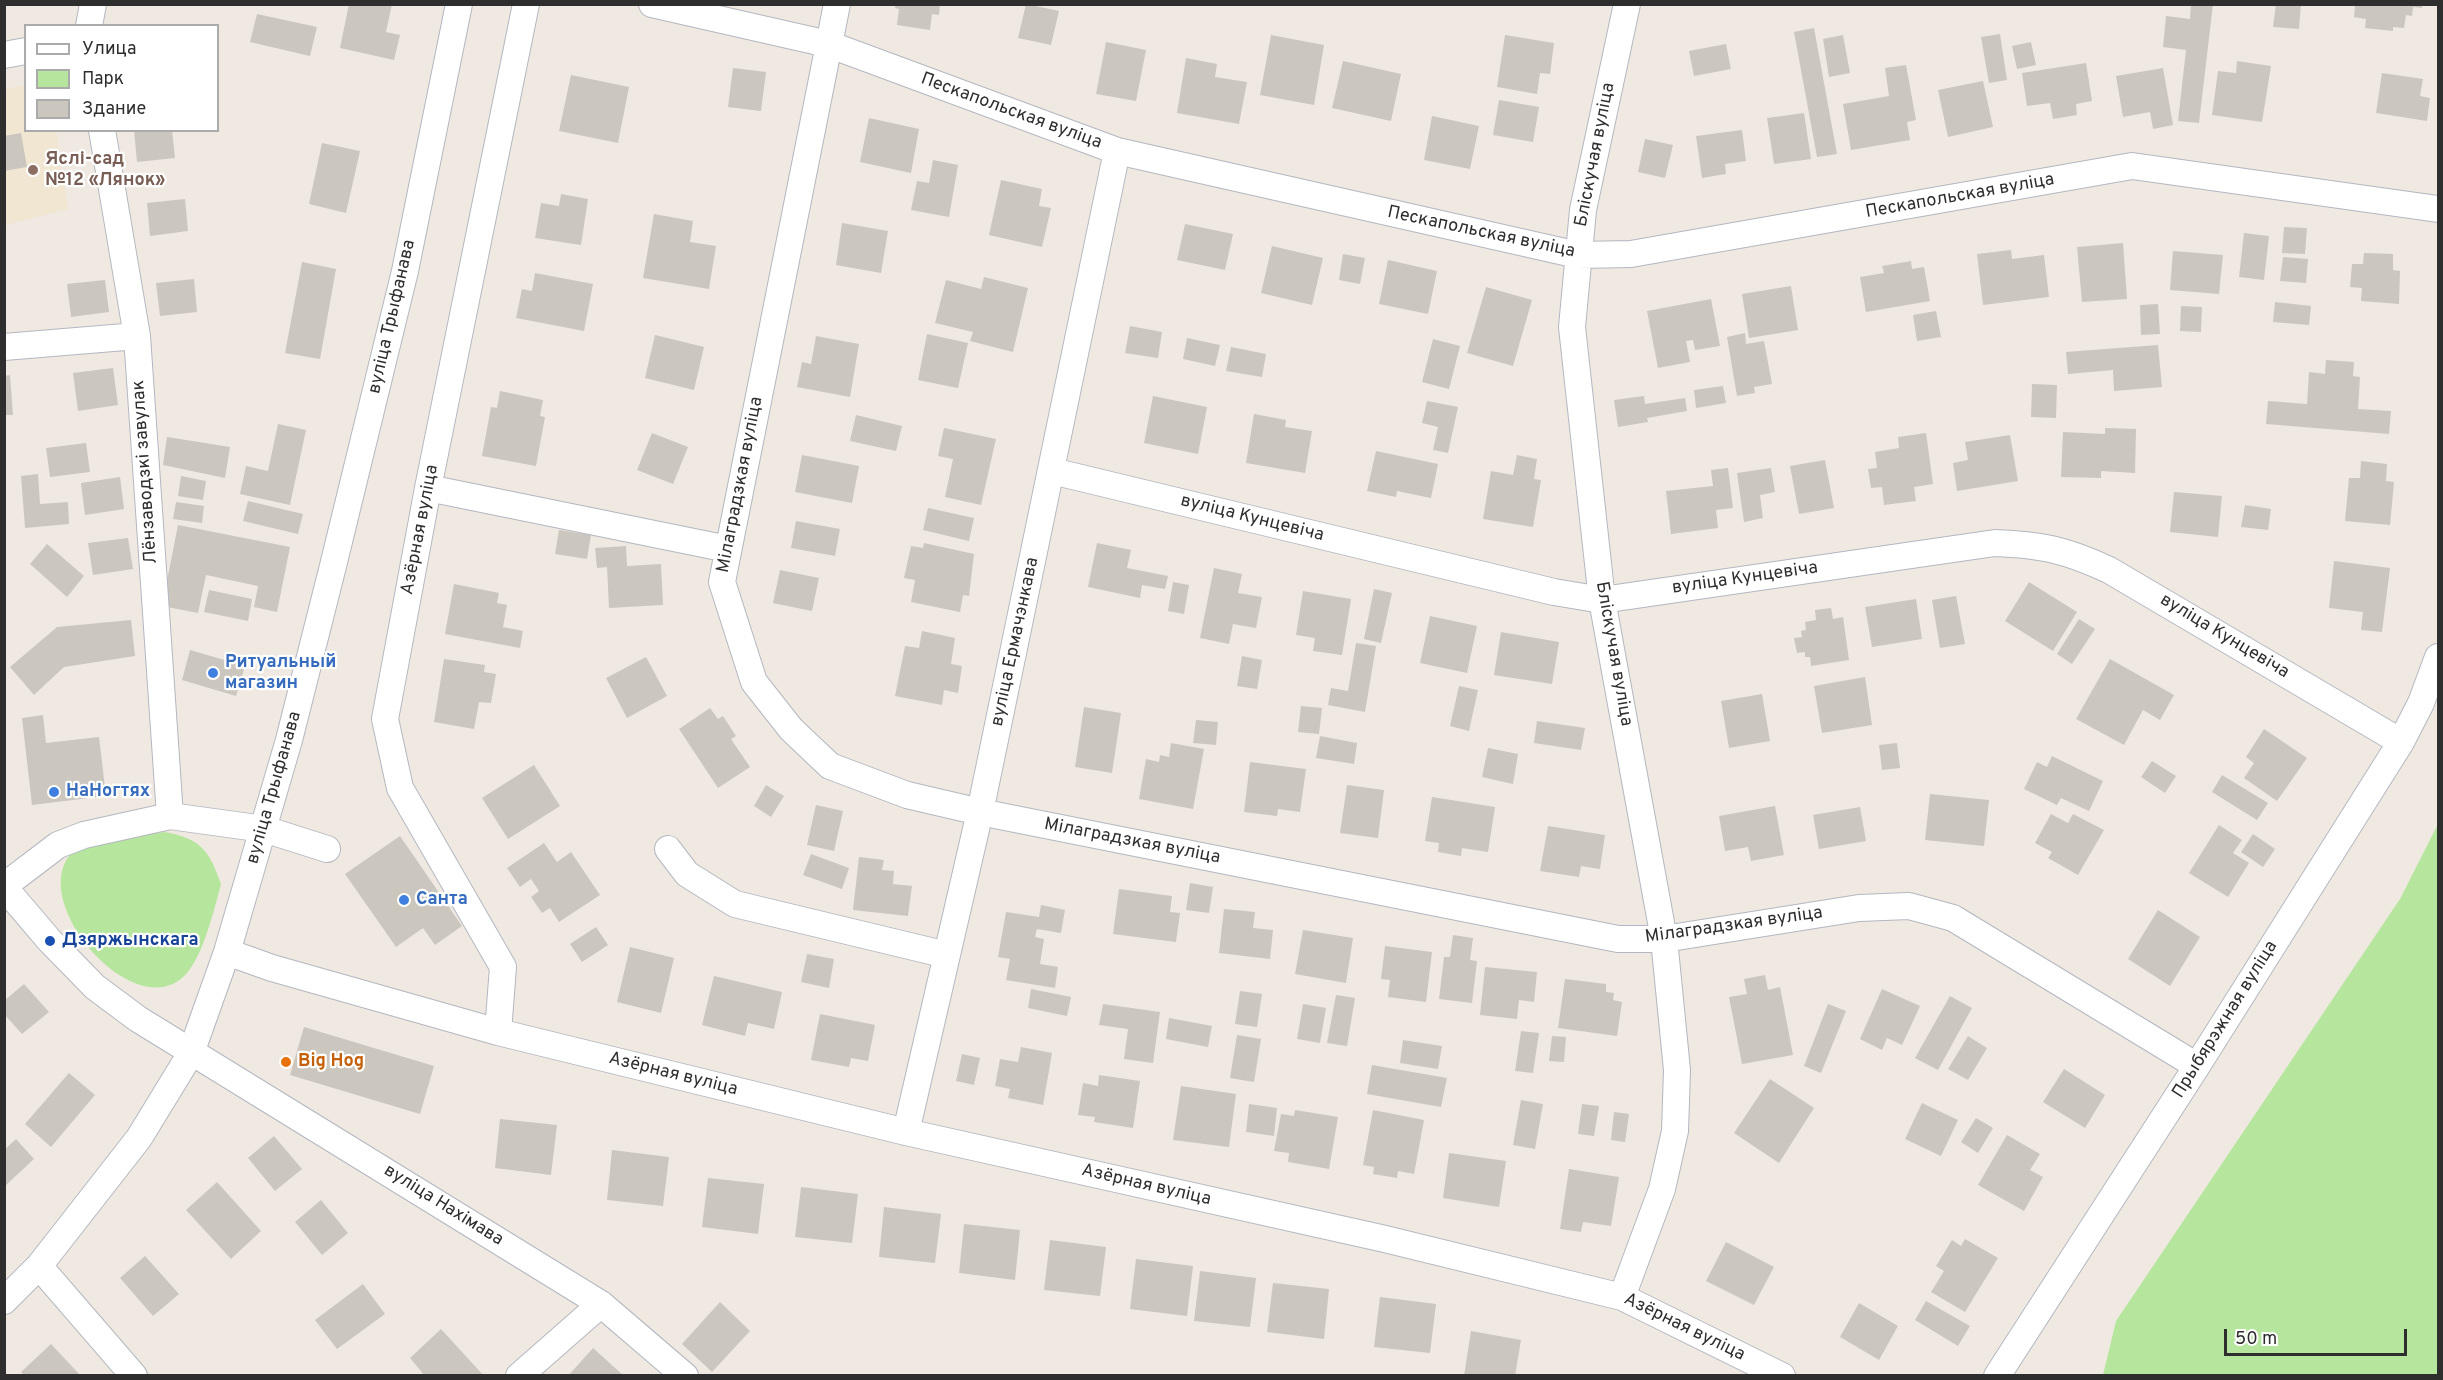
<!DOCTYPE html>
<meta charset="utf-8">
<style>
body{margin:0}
#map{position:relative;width:2443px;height:1380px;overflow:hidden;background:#efe9e1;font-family:Overpass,sans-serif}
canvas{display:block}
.frame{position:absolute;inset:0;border:6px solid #2e2e2e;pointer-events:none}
.legend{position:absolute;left:24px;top:24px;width:195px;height:108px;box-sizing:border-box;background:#fff;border:2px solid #ababab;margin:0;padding:8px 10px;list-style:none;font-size:18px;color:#2e2e2e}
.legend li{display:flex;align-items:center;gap:12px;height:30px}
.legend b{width:30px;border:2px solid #ababab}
.scale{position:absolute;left:2224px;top:1329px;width:183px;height:27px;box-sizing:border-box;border:3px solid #2e2e2e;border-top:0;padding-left:8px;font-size:18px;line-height:21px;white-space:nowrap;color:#2e2e2e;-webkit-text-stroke:4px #fff;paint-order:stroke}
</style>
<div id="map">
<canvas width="2443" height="1380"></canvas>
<div class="frame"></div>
<ul class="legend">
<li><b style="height:8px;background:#fff"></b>Улица</li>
<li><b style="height:16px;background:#b6e59e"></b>Парк</li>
<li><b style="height:16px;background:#cbc7bf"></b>Здание</li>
</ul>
<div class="scale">50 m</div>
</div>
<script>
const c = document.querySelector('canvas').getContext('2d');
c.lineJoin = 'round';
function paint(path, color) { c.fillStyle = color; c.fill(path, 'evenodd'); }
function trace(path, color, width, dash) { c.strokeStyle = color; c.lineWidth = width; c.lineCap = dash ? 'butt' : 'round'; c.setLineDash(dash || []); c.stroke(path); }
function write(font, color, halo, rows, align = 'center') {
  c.font = font + ' Overpass,sans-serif'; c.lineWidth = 4.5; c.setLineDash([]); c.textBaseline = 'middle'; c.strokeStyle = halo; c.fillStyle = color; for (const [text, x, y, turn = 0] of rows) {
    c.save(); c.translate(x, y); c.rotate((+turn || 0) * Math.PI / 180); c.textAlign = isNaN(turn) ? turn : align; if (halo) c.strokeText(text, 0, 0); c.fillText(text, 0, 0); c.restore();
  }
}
const education = new Path2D(`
 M25,85L26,130L56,131L68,209L5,225V89Z`);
const green = new Path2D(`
 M2438,824V1375H2103L2116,1321L2400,899Z
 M165,832C201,839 209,850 221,884C214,910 204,953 187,973C139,1029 30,908 69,856C85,835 140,835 165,832Z`);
const building = new Path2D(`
 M349,4H392L386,32L400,35L394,60L340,48Z
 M896,4H940L939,15L932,14L930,30L897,25L899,9L895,8Z
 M1026,4L1059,11L1051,45L1018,38Z
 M2191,4H2213L2199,123L2178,121L2186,50L2163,47L2166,16L2190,19Z
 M2276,4H2301L2299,29L2273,27Z
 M2355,4H2422V8L2413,7L2412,16L2406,15L2404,28L2393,27V31L2365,28L2366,19L2354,17Z
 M257,14L317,27L310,56L250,42Z
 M1814,28L1837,154L1817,157L1794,32Z
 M2000,34L2007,80L1989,83L1981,37Z
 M1271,35L1324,45L1314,105L1260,95Z
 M1505,35L1554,43L1550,74L1540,73L1537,94L1497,87Z
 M1843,35L1850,73L1829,77L1823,39Z
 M1106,42L1146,50L1136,101L1096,94Z
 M2031,42L2036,65L2017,69L2012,46Z
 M1726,44L1731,69L1694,76L1689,51Z
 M1186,58L1217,64L1215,77L1247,82L1239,124L1177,113Z
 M1343,61L1401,74L1391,121L1332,108Z
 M2237,61L2271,66L2262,122L2212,115L2218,71L2236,73Z
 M2086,63L2092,101L2076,104L2077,115L2053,119L2050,103L2027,106L2022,73Z
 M1906,65L1916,120L1907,122L1910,140L1851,150L1843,104L1889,96L1885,68Z
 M733,68L766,72L761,111L728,107Z
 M2163,68L2173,125L2153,129L2150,112L2123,117L2116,76Z
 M2382,73L2423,79L2420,96L2430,98L2427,121L2376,113Z
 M571,75L629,87L618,143L559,131Z
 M1983,81L1993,127L1948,137L1938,90Z
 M1499,100L1539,107L1533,142L1493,135Z
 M1804,113L1811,159L1774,164L1767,118Z
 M1432,116L1479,126L1470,169L1424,160Z
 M869,118L919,129L911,173L860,162Z
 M134,130H172L175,158L137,162Z
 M1742,130L1746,161L1725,164L1726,174L1702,178L1696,136Z
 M21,133L27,167L4,171V136Z
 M1645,139L1673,145L1665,178L1638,172Z
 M322,143L360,151L346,213L309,204Z
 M933,160L958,165L949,217L911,210L917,181L929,183Z
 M1001,180L1042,189L1039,206L1051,208L1042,247L989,235Z
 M561,194L588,199L581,245L535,238L541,203L559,206Z
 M185,199L188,231L150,236L147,203Z
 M654,214L693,221L690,242L716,246L709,289L643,278Z
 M842,223L888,231L881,273L836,265Z
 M1185,224L1233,234L1225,270L1177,260Z
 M2284,227L2307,228L2305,254L2282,253Z
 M2244,233L2269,236L2264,280L2239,277Z
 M2123,243L2127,299L2082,302L2077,247Z
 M1272,246L1323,258L1312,305L1261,293Z
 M2011,250L2012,259L2044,255L2049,297L1983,305L1977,254Z
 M2173,251L2223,255L2219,294L2170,290Z
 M2364,253L2393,254V270L2400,271L2399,304L2361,301L2362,288L2350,287L2352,264H2363Z
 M1343,254L1365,258L1360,284L1339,280Z
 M2283,257L2308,259L2306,283L2280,281Z
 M1388,260L1437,271L1428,314L1379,304Z
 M1911,261L1912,269L1924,267L1930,301L1866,312L1860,277L1884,273L1882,266Z
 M302,262L336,269L320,359L285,353Z
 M535,273L593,284L584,331L516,318L522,289L532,291Z
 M984,277L1028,288L1013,352L970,341L973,332L935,323L946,280L981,289Z
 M194,279L197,312L160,316L156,283Z
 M105,280L109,312L71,317L67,284Z
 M1791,286L1798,330L1749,338L1742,294Z
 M1486,287L1532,300L1513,366L1467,353Z
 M1711,299L1720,346L1695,350L1693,340L1686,341L1690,362L1658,368L1647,311Z
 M2275,302L2311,306L2309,325L2273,322Z
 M2158,304L2160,334L2141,335L2140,305Z
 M2181,306L2202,307L2201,332L2180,331Z
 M1936,311L1941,337L1917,341L1913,315Z
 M1130,326L1162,332L1158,358L1125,353Z
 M1745,333L1746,344L1764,341L1772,384L1754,387L1755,393L1737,396L1727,337Z
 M927,334L968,343L958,388L918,380Z
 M655,335L704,347L694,390L645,378Z
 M816,336L859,344L850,397L797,387L802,362L811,364Z
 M1187,338L1220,345L1215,366L1183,359Z
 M1433,339L1460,346L1449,389L1422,382Z
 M2158,345L2162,387L2114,391L2113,370L2068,374L2066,352Z
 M1231,347L1266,354L1262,377L1226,371Z
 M2326,360L2354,362L2353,376L2360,377L2358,409L2391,411L2389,434L2266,424L2268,401L2307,404L2309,372L2325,374Z
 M113,368L118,405L78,411L73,373Z
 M10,375L13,415H4V376Z
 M2032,384L2057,385L2056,418L2031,417Z
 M1723,386L1726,403L1696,408L1694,390Z
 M500,391L543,400L540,416L545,417L536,466L482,456L491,407L497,408Z
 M1153,396L1207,407L1198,454L1144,443Z
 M1644,396L1645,404L1685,398L1687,411L1647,418L1648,422L1618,427L1614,400Z
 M1427,401L1458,407L1448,453L1433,450L1438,427L1422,423Z
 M1254,414L1286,420L1285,427L1312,431L1305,473L1246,463Z
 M856,415L902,426L896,451L850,441Z
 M278,424L306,430L290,505L240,494L246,466L268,471Z
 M944,428L996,439L981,505L945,497L953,459L938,456Z
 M2105,428L2136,429L2135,473L2101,471V478L2061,477L2063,432L2105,434Z
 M652,433L688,447L673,484L637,470Z
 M1926,433L1933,484L1914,487L1916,501L1884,505L1882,487L1871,488L1868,469L1877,468L1875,452L1899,448L1898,437Z
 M2010,435L2018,481L1957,491L1953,463L1968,460L1965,442Z
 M167,437L230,447L225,478L163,465Z
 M86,443L90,472L50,477L46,448Z
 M1376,451L1438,464L1431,498L1397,491L1396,497L1367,491Z
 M802,455L859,466L852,503L795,492Z
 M1517,455L1537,459L1534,479L1541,480L1533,527L1483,519L1491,471L1513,475Z
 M1825,460L1834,508L1799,514L1790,466Z
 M2361,461L2387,464L2386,481L2394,482L2390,525L2345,521L2349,478H2360Z
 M1728,468L1733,508L1716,510L1718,528L1671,534L1666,491L1713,486L1711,470Z
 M1771,468L1775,492L1760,495L1763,518L1744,522L1737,473Z
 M38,474L40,504L68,502L69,524L25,528L21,476Z
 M181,476L206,481L203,500L178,496Z
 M120,477L124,509L85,515L81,483Z
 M2174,492L2222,496L2218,537L2170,532Z
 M248,501L303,514L298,534L243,521Z
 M176,502L204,506L202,523L173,519Z
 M2245,505L2271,509L2268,530L2241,527Z
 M928,508L974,518L969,541L923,530Z
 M796,521L840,529L835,556L791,548Z
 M178,525L290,547L277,612L254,607L258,586L206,575L198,613L162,606Z
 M559,530L591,535L587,559L555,554Z
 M128,538L133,569L93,575L88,543Z
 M924,543L974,554L969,596L963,595L960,612L911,602L915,580L904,578L911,546L923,548Z
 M1097,543L1131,550L1127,568L1168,576L1165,589L1142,585L1140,598L1088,587Z
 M47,544L84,576L67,597L30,564Z
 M626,546L627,566L661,564L663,605L609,608L607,567L597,568L595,548Z
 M2334,561L2390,568L2382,632L2361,630L2363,612L2329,608Z
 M1214,568L1242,574L1238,593L1262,597L1256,628L1233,624L1229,644L1200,638Z
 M780,570L819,578L812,611L773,603Z
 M1173,582L1189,585L1184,614L1168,611Z
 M2029,582L2077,612L2053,651L2005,621Z
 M454,584L499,593L497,603L507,605L503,627L523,631L520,648L445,634Z
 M1374,589L1392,593L1381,643L1364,639Z
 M209,590L252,599L248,621L204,612Z
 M1303,591L1351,599L1342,655L1313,651L1315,638L1296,635Z
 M1956,596L1965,644L1940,648L1932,600Z
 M1916,599L1922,639L1872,647L1865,607Z
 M1831,608L1833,619L1843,617L1849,660L1811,666L1810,657H1805V652L1797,653L1794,638L1802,637L1801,631L1806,630L1805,622L1816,620L1815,610Z
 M1430,616L1477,626L1467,673L1420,663Z
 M2079,619L2095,629L2072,664L2057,654Z
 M131,620L135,656L64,667L34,695L10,667L57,627Z
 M922,631L955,638L951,664L962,666L958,693L944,690L942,705L895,696L905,646L919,648Z
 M1501,632L1559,642L1552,684L1494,675Z
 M1356,643L1376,646L1365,712L1328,705L1331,688L1348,691Z
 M190,650L245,666L236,696L182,680Z
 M1242,656L1262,660L1257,689L1237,686Z
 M646,657L667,696L627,718L606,678Z
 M444,659L485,665L484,672L496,674L491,703L479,702L474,729L434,722Z
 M2110,659L2174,695L2160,720L2143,710L2124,745L2076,719Z
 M1865,677L1872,725L1822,733L1814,686Z
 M1459,686L1478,690L1469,731L1450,726Z
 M1762,694L1770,741L1729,748L1721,701Z
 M1301,706L1322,708L1319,734L1298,732Z
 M1084,707L1121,713L1112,773L1075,767Z
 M710,708L718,719L723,716L736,736L731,739L750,767L718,788L679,729Z
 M43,715L46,743L99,737L106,796L32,805L22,718Z
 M1196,720L1218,722L1216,745L1193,743Z
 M1537,721L1585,728L1581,750L1534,743Z
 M2264,729L2307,758L2277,801L2244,778L2254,763L2246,757Z
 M1320,736L1357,743L1354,764L1316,758Z
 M1171,743L1204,749L1193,809L1139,799L1146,759L1159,762L1160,755L1169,757Z
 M1897,743L1900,768L1882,770L1879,745Z
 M1488,748L1518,754L1513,784L1482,777Z
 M2052,756L2103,781L2089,811L2061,798L2057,805L2024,789L2037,762L2047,767Z
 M2152,761L2176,776L2165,793L2141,777Z
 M1250,762L1306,769L1300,812L1278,809L1277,816L1244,812Z
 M534,765L560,806L508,839L482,798Z
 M2222,775L2268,803L2257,820L2212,792Z
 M766,785L784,796L771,817L754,806Z
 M1347,785L1384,790L1378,838L1340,833Z
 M1930,794L1989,800L1984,846L1925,840Z
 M1432,797L1495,807L1488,852L1462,848L1461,856L1438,852L1439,843L1425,841Z
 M816,805L843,811L834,851L807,845Z
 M1775,806L1784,855L1751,861L1748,847L1725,851L1719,816Z
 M1860,807L1866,841L1819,849L1813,815Z
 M2051,814L2068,823L2073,814L2104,830L2078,875L2048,858L2052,852L2035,843Z
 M2219,825L2242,840L2233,853L2249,863L2228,897L2189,873Z
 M1548,826L1605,835L1600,869L1581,866L1579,877L1540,871Z
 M2253,834L2275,849L2263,867L2241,852Z
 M400,836L462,926L435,945L423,928L396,947L345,874Z
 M544,843L557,862L571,852L600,895L559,922L550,908L542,913L531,897L539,891L531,879L520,887L507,868Z
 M811,854L849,868L842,889L803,875Z
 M859,857L884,860L882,870L894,871L893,884L912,886L908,916L853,910Z
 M1190,883L1213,887L1209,913L1186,910Z
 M1119,889L1172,896L1170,912L1180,913L1176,942L1113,934Z
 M1041,905L1065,910L1061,933L1037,929L1035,937L1044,939L1040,964L1058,967L1055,988L1006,980L1010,959L998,957L1006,912L1039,917Z
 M1224,909L1255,912L1253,928L1273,930L1270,959L1219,953Z
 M2158,910L2200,937L2170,986L2128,959Z
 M596,927L608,945L582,962L570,944Z
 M1303,930L1353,938L1346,983L1295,974Z
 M1453,935L1473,938L1470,960L1477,961L1472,1003L1439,999L1444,957H1450Z
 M1385,946L1432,952L1426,1002L1388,997L1390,980L1381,979Z
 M630,947L674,958L661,1013L617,1002Z
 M807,954L834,959L829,988L801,982Z
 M1485,967L1537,972L1534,1002L1519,1000L1517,1019L1480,1015Z
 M1765,975L1768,990L1780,987L1793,1055L1742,1064L1729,997L1747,994L1744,979Z
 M714,976L782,992L774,1029L748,1023L745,1036L702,1025Z
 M1565,979L1606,984V992L1614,993L1613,1000L1622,1002L1617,1036L1558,1028Z
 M24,984L49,1012L22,1034L4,1014V1001Z
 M1031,989L1071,997L1067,1016L1028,1008Z
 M1882,989L1920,1006L1902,1045L1887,1038L1882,1050L1860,1039Z
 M1240,991L1262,994L1257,1027L1235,1024Z
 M1336,995L1355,998L1347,1046L1327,1043Z
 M1950,996L1972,1008L1938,1070L1915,1058Z
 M1103,1004L1160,1012L1153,1063L1124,1059L1128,1029L1099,1025Z
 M1303,1004L1326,1008L1320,1043L1297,1039Z
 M1828,1004L1846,1011L1821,1073L1804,1066Z
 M820,1014L875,1025L868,1061L851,1058L849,1067L811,1060Z
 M1169,1018L1212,1026L1208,1047L1166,1039Z
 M304,1027L434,1066L420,1114L290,1075Z
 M1521,1031L1539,1033L1533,1073L1515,1071Z
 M1237,1035L1261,1039L1254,1082L1230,1078Z
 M1552,1036L1566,1037L1564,1062L1549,1061Z
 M1968,1036L1987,1048L1968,1080L1948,1069Z
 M1403,1040L1442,1046L1438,1069L1400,1063Z
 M1021,1047L1052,1053L1043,1105L1008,1098L1010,1089L995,1086L1000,1059L1018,1062Z
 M962,1054L980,1058L974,1085L956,1081Z
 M1372,1065L1447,1078L1441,1107L1367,1094Z
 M2064,1069L2105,1095L2085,1128L2043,1102Z
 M69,1073L95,1095L51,1147L25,1124Z
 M1099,1075L1140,1081L1133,1128L1094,1122L1095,1117L1078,1115L1083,1083L1098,1086Z
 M1770,1079L1814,1108L1779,1163L1734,1133Z
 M1181,1086L1236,1094L1229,1147L1173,1140Z
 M1521,1100L1543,1104L1535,1149L1513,1145Z
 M1922,1103L1958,1120L1941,1156L1905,1139Z
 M1249,1104L1277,1108L1274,1136L1246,1132Z
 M1582,1104L1599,1106L1594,1136L1578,1134Z
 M1295,1110L1338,1117L1329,1169L1288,1162L1289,1153L1274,1151L1281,1114L1294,1116Z
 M1373,1110L1424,1120L1414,1174L1398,1171L1397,1178L1373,1174L1374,1167L1363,1165Z
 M1614,1112L1629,1114L1625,1142L1611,1140Z
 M1976,1118L1993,1128L1978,1153L1961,1142Z
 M500,1119L557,1125L551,1175L495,1168Z
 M2007,1135L2040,1154L2030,1170L2043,1177L2024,1211L1978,1185Z
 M274,1136L302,1169L275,1191L248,1158Z
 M16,1139L34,1159L4,1187V1150Z
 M612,1150L669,1157L663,1206L607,1200Z
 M1449,1153L1506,1161L1499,1207L1443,1198Z
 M1569,1169L1619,1177L1611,1226L1583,1222L1581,1232L1560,1229Z
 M708,1178L764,1184L758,1234L702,1227Z
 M217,1182L261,1231L231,1259L186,1210Z
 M801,1187L858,1194L852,1243L795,1237Z
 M321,1200L348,1233L322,1255L295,1222Z
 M884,1207L941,1214L935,1263L879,1257Z
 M964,1224L1020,1230L1015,1280L959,1273Z
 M1965,1239L1998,1258L1965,1312L1931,1292L1944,1271L1936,1266L1952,1240L1961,1246Z
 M1050,1240L1106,1247L1100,1296L1044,1290Z
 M1726,1242L1774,1267L1754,1305L1706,1281Z
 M145,1256L179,1294L153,1316L120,1278Z
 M1136,1259L1193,1266L1187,1316L1130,1309Z
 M1200,1271L1256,1278L1250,1327L1194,1321Z
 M1273,1283L1329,1289L1324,1339L1267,1332Z
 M363,1284L385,1314L337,1349L315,1320Z
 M1380,1297L1436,1304L1430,1353L1374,1347Z
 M1926,1301L1970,1326L1958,1346L1915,1320Z
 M720,1302L750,1331L712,1372L682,1344Z
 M1859,1303L1898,1326L1879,1360L1840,1337Z
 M441,1329L484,1376H425L410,1358Z
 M1471,1331L1521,1340L1515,1376H1464Z
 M51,1344L81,1376H24L21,1372Z
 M593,1348L624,1376H568Z`);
const minor = new Path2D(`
 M652,4L828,44L1117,151L1578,255L1631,254L2132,166L2438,209
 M837,4L722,582L754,682L791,729L830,766L907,795L980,812L1618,939H1664L1859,908L1909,906L1953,918L2197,1066
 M89,26L93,4
 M4,55L26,51
 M102,130L137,336L170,816
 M4,347L137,336
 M1052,471L1554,592L1602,600L1995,543C2043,545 2066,550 2109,570L2401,742
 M428,488L728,549
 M668,849L687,874L735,904L947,955
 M4,886L58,845L84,835L170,816L264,829L327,849
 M4,887L50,941L95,987L138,1019L601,1304L685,1376
 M227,952L272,968L498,1032L906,1132L1385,1239L1622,1297L1782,1376
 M498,1032L503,967L400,788L385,719L428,488L526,4
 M906,1132L980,812L1117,151
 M39,1266L134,1376
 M1622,1297L1662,1189L1675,1131L1677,1070L1664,939L1602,600L1572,327L1583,210L1627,4
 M4,1301L39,1266L139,1138L191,1053L227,952L289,740L333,566L405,271L459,4
 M519,1376L601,1304
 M1997,1376L2197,1066L2401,742L2421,703L2438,657`);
const markers = [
 [33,170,6,"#8d6e63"],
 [213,673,6,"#3f7fe0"],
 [54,792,6,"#3f7fe0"],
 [404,900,6,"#3f7fe0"],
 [50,941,6,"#1a4fb4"],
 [286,1062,6,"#e8710a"]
];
const streetNames = [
 ["Пескапольская вуліца",1011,112,20],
 ["Бліскучая вуліца",1596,155,-79],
 ["Пескапольская вуліца",1960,197,-10],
 ["Пескапольская вуліца",1481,233,12],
 ["вуліца Трыфанава",393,317,-77],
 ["Лёнзаводзкі завулак",146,472,-94],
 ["Мілаградзкая вуліца",741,485,-79],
 ["вуліца Кунцевіча",1252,519,14],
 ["Азёрная вуліца",421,530,-79],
 ["вуліца Кунцевіча",1745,579,-8],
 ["вуліца Кунцевіча",2224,637,31],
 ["вуліца Ермачэнкава",1016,642,-78],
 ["Бліскучая вуліца",1613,654,80],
 ["вуліца Трыфанава",275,788,-74],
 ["Мілаградзкая вуліца",1132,842,11],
 ["Мілаградзкая вуліца",1734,926,-8],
 ["Прыбярэжная вуліца",2226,1020,-58],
 ["Азёрная вуліца",673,1075,14],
 ["Азёрная вуліца",1146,1186,13],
 ["вуліца Нахімава",443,1206,32],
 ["Азёрная вуліца",1684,1328,26]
];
const educationNames = [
 ["Яслі-сад",45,160],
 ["№12 «Лянок»",45,181]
];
const shopNames = [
 ["Ритуальный",225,663],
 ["магазин",225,684],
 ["НаНогтях",66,792],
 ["Санта",416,900]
];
const transitNames = [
 ["Дзяржынскага",62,941]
];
const foodNames = [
 ["Big Hog",298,1062]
];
paint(education, '#f0e6d1');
paint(green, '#b6e59e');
paint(building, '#cbc7bf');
trace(minor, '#b4b7c1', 28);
trace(minor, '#fff', 26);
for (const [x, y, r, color] of markers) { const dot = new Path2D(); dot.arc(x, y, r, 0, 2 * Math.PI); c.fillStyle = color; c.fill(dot); trace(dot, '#fff', 2); }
write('18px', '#2e2e2e', '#fff', streetNames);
write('bold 18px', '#785e54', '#fff', educationNames, 'left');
write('bold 18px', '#366cbe', '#fff', shopNames, 'left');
write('bold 18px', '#164399', '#fff', transitNames, 'left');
write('bold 18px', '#c56008', '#fff', foodNames, 'left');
</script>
